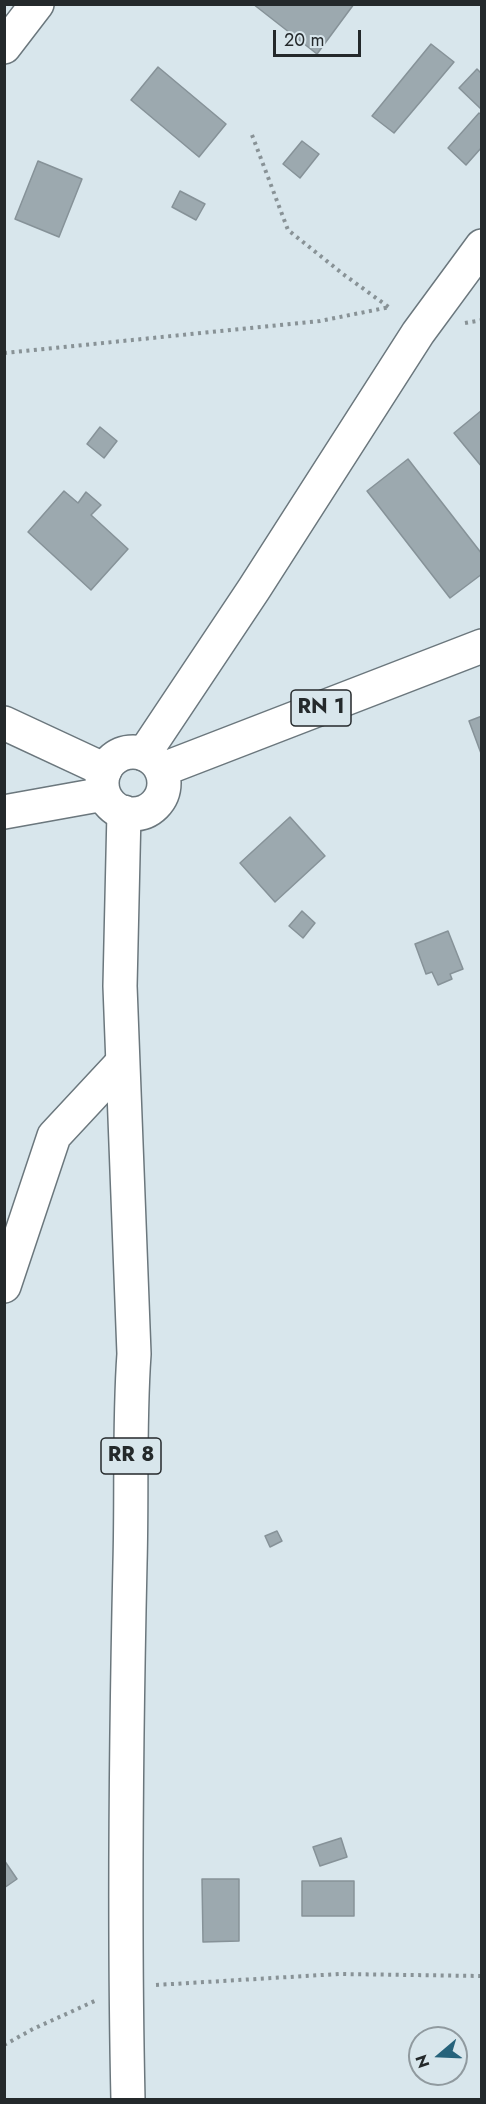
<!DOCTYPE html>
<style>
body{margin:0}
#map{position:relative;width:486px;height:2104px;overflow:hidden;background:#d8e6ec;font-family:Jost,sans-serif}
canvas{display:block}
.frame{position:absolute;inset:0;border:6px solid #24292b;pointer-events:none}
.north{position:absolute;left:408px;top:2026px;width:60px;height:60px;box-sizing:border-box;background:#d8e6ec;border:2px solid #909a9f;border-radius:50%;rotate:251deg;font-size:16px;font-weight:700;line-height:24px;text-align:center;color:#24292b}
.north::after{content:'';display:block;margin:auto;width:21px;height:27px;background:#27637b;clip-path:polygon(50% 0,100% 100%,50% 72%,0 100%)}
.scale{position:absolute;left:273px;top:30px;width:88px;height:27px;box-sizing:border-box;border:3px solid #24292b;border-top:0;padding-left:8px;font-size:18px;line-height:21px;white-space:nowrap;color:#24292b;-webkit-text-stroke:4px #d8e6ec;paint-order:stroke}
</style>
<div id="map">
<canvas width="486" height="2104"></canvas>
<div class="frame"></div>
<div class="north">N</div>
<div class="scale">20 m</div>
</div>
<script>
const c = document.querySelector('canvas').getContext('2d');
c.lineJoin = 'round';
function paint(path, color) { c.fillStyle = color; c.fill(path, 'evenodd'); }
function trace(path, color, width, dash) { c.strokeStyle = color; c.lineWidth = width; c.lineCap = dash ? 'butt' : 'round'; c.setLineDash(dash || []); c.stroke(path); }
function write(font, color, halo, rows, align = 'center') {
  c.font = font + ' Jost,sans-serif'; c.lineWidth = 4.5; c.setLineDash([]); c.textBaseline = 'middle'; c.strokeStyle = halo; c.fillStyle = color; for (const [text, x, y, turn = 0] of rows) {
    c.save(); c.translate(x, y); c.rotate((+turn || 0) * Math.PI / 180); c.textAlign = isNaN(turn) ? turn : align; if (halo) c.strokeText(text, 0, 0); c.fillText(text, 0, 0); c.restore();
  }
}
const building = new Path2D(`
 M253,4H354L317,54Z
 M431,44L454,62L394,133L372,116Z
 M158,67L226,124L199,157L131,100Z
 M477,69L482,74V110L459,88Z
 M479,113L482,115V147L466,165L448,148Z
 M302,141L319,154L300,178L283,164Z
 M38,161L82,179L59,237L15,219Z
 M180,191L205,204L196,220L172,207Z
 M482,410V467L454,433Z
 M100,427L117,441L104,458L87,444Z
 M408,459L482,554V574L450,598L367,491Z
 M64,491L78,503L86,492L101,505L91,515L128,549L91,590L28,532Z
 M482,716V756L469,721Z
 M290,817L325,856L275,902L240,863Z
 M302,911L315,923L303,938L289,926Z
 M448,931L463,969L450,974L452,979L438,985L432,972L426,974L415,944Z
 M277,1531L282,1541L270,1547L265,1536Z
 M341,1838L347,1857L320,1866L313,1847Z
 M4,1860L17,1879L4,1888Z
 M202,1879H239V1941L203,1942Z
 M302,1881H354V1916H302Z`);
const path = new Path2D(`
 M252,135L288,230L343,274L390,308
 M465,323L482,320
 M4,353L320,321L390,307
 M156,1985L339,1974L482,1976
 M4,2045L33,2029L97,2000`);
const minor = new Path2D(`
 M4,47L37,4
 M4,723L105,770
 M144,754L254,589L418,333L482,246
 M4,1286L54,1136L121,1064`);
const major = new Path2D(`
 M102 783a31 31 0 1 1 62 0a31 31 0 1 1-62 0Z
 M161,770L482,646
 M4,812L104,794
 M124,812L120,986L134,1354C129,1424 132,1493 130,1563C126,1742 124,1921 128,2100`);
const shields = [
 [321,708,60],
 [131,1456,60]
];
const shieldNames = [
 ["RN 1",321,708],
 ["RR 8",131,1456]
];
paint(building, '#9ca9af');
trace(building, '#869298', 1.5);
trace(minor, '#6b777d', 36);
trace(major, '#6b777d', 36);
trace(path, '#889296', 4, [3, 4.5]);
trace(minor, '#fff', 33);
trace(major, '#fff', 33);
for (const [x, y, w] of shields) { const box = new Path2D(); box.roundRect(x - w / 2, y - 18, w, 36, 4.5); c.fillStyle = '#d8e6ec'; c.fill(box); trace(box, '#24292b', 1.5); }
write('bold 21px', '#24292b', null, shieldNames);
</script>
